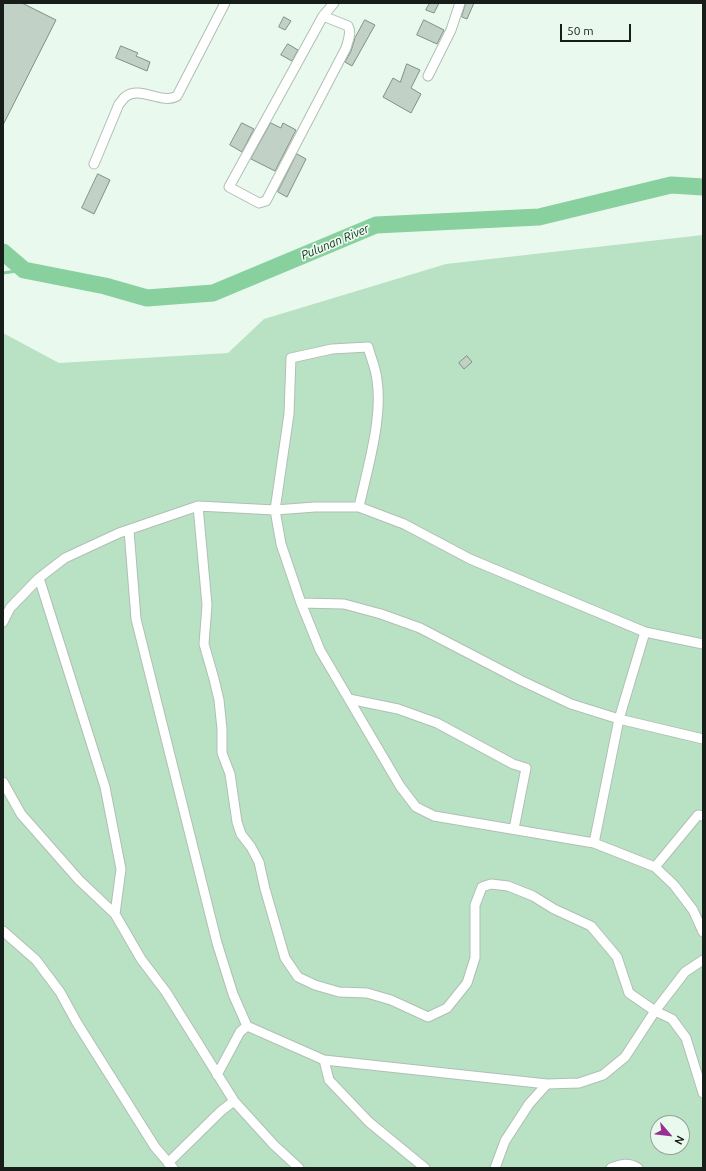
<!DOCTYPE html>
<style>
body{margin:0}
#map{position:relative;width:706px;height:1171px;overflow:hidden;background:#e9f9ed;font-family:Ubuntu,sans-serif}
canvas{display:block}
.frame{position:absolute;inset:0;border:4px solid #171d19;pointer-events:none}
.north{position:absolute;left:650px;top:1115px;width:40px;height:40px;box-sizing:border-box;background:#e9f9ed;border:1px solid #95a198;border-radius:50%;rotate:118deg;font-size:11px;font-weight:700;line-height:16px;text-align:center;color:#171d19}
.north::after{content:'';display:block;margin:auto;width:14px;height:18px;background:#983094;clip-path:polygon(50% 0,100% 100%,50% 72%,0 100%)}
.scale{position:absolute;left:560px;top:24px;width:71px;height:18px;box-sizing:border-box;border:2px solid #171d19;border-top:0;padding-left:5px;font-size:12px;line-height:14px;white-space:nowrap;color:#171d19;-webkit-text-stroke:3px #e9f9ed;paint-order:stroke}
</style>
<div id="map">
<canvas width="706" height="1171"></canvas>
<div class="frame"></div>
<div class="north">N</div>
<div class="scale">50 m</div>
</div>
<script>
const c = document.querySelector('canvas').getContext('2d');
c.lineJoin = 'round';
function paint(path, color) { c.fillStyle = color; c.fill(path, 'evenodd'); }
function trace(path, color, width, dash) { c.strokeStyle = color; c.lineWidth = width; c.lineCap = dash ? 'butt' : 'round'; c.setLineDash(dash || []); c.stroke(path); }
function write(font, color, halo, rows, align = 'center') {
  c.font = font + ' Ubuntu,sans-serif'; c.lineWidth = 3.5; c.setLineDash([]); c.textBaseline = 'middle'; c.strokeStyle = halo; c.fillStyle = color; for (const [text, x, y, turn = 0] of rows) {
    c.save(); c.translate(x, y); c.rotate((+turn || 0) * Math.PI / 180); c.textAlign = isNaN(turn) ? turn : align; if (halo) c.strokeText(text, 0, 0); c.fillText(text, 0, 0); c.restore();
  }
}
const green = new Path2D(`
 M703,235V1168H3V333L59,363L228,353L264,319L446,264ZM658,1123H682V1147H658Z`);
const stream = new Path2D(`
 M3,273L24,270`);
const river = new Path2D(`
 M3,252L24,270L105,286L147,298L213,293L376,225L539,217L671,185L703,187`);
const building = new Path2D(`
 M3,3H22L56,20L3,125Z
 M430,3H439L434,13L426,10Z
 M466,3H474L467,19L462,17Z
 M284,17L291,21L285,30L279,27Z
 M365,20L375,25L352,66L345,62L351,51L355,38Z
 M424,20L444,30L437,44L417,35Z
 M288,44L298,50L292,61L281,55Z
 M121,46L138,53L136,56L150,62L147,71L116,58Z
 M407,64L420,70L411,88L421,94L411,113L383,97L393,78L400,82Z
 M242,123L254,129L242,152L230,145Z
 M271,123L281,128L283,123L296,130L275,171L251,159Z
 M297,154L306,159L287,197L278,192Z
 M98,174L110,180L94,214L82,208Z
 M467,356L472,362L464,369L459,363Z`);
const minor = new Path2D(`
 M323,16L348,26C352,33 348,40 346,48L266,201L259,203L229,187L323,16L334,3
 M428,76L451,30L460,3
 M94,164L119,104C121,102 123,99 125,97C140,85 162,105 177,96L225,3
 M198,506L207,605L204,644L214,679L219,700L222,729V753L230,774L237,822L241,834L251,847L259,862L265,889L285,958L298,977L315,985L339,992L367,993L391,1000L428,1017L447,1008L467,983L475,958V905L482,887L491,884L508,886L533,896L554,909L591,926L617,957L629,993L655,1011L672,1019L686,1038L703,1093
 M359,507C367,470 383,418 377,380C376,369 371,358 368,347L332,349L291,358L289,414L275,510L281,544L301,603L320,650L400,786L416,807L434,816L594,843L655,867L674,885L693,910L703,932
 M129,530L136,619L217,943L233,994L247,1026L324,1060L547,1084L579,1083L603,1075L625,1057L655,1011L685,972L703,960
 M39,578L105,787L121,869L115,914
 M301,603L344,604L381,614L420,628L520,680L571,704L619,719L703,739
 M3,622L10,608L39,578L65,558L119,533L198,506L275,510L315,507H359L404,524L470,559L645,632L703,644
 M349,699L398,709L437,723L513,764L526,768L514,829
 M3,782L21,814L79,880L115,914L141,959L166,992L234,1101L274,1145L299,1168
 M594,843L619,719L645,632
 M655,867L698,815L703,816
 M3,931L36,960L60,992L77,1023L155,1147L173,1168
 M324,1060L329,1080L369,1122L425,1168
 M217,1075L240,1032L247,1026
 M168,1163L221,1111L234,1101
 M495,1168L505,1141L529,1104L547,1084
 M611,1168C621,1164 628,1162 638,1168`);
const waterNames = [
 ["Pulunan River",335,242,-23]
];
paint(green, '#b8e2c3');
trace(stream, '#88d09e', 3);
trace(river, '#88d09e', 17);
paint(building, '#c2d1c6');
trace(building, '#818f85', 1);
trace(minor, '#b0bfb4', 11);
trace(minor, '#fff', 9);
write('italic 12px', '#12311d', '#e9f9ed', waterNames);
</script>
